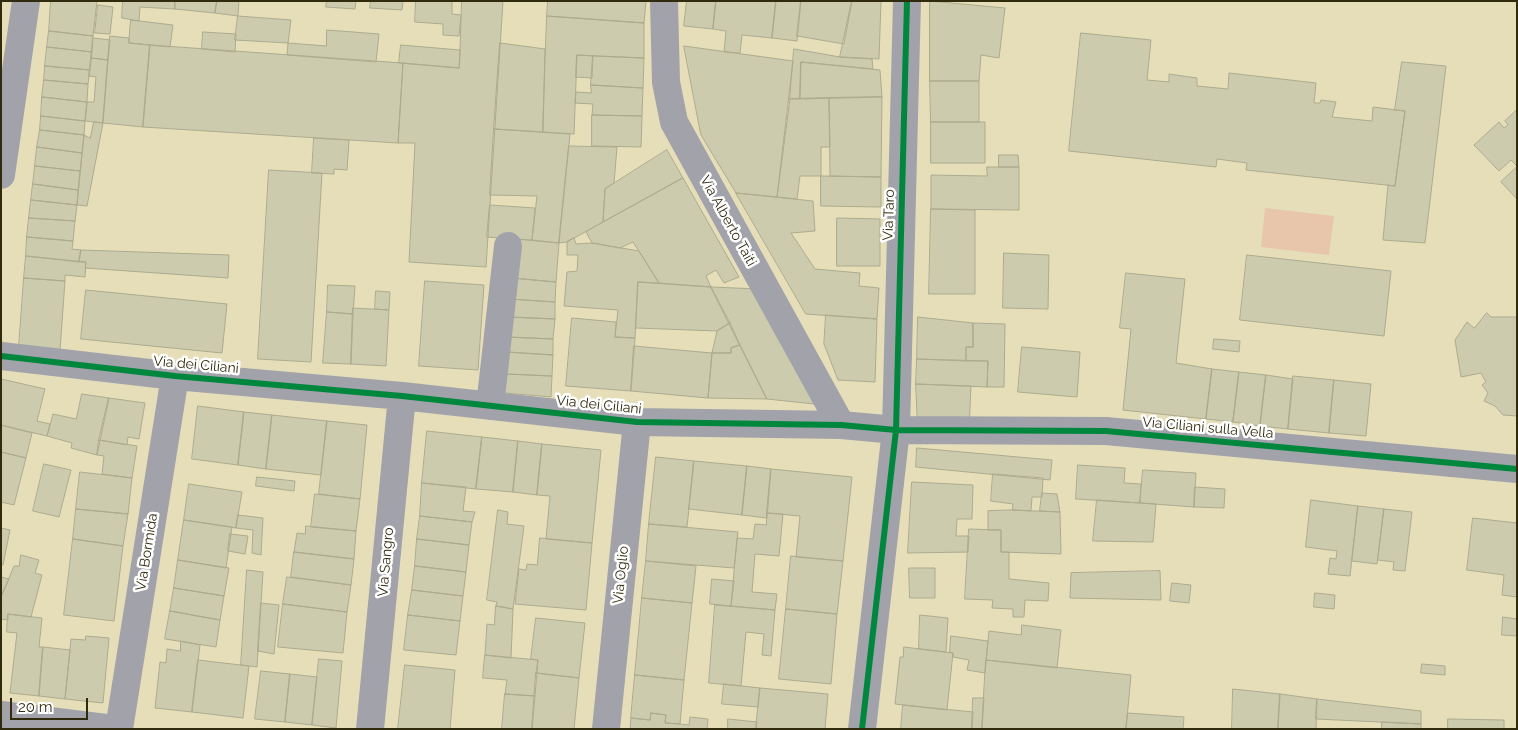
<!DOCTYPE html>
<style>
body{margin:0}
#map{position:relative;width:1518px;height:730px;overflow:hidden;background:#e6deb9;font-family:Raleway,sans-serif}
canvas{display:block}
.frame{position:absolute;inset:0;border:2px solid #312b0e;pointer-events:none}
.scale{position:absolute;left:10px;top:698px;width:78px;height:22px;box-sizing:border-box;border:2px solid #312b0e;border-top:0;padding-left:6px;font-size:15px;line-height:18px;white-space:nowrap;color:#312b0e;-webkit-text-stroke:4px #fff;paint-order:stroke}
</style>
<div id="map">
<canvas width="1518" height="730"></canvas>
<div class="frame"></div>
<div class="scale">20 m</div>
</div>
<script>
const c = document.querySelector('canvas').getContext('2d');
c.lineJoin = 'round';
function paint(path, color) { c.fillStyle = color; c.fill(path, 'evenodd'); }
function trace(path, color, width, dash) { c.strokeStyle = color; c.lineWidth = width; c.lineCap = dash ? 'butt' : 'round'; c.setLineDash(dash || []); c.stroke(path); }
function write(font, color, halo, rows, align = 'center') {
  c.font = font + ' Raleway,sans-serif'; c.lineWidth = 5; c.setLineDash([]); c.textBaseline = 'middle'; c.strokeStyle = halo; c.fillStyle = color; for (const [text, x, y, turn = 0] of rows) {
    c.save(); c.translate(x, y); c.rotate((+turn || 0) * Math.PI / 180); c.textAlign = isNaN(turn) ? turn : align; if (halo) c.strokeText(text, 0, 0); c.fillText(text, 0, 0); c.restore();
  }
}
const green = new Path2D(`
 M1265,208L1334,216L1329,255L1261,247Z`);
const building = new Path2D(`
 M51,1H97L93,36L49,31Z
 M123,1H175V9L140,7L139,21L122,18Z
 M175,1H217L215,13L175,9Z
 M217,1H239L238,16L215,13Z
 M327,1H356L355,9L326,7Z
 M371,1H403L402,10L370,8Z
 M416,1H452V14L461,15L459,36L443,35V24L415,22Z
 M462,1H503L486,267L409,262L415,143H398L403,63L459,68Z
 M548,1H646L644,23L547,16Z
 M687,1H716L713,29L684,26Z
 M716,1H776L772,38L742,35L740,53L724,52L726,31L713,29Z
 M776,1H801L797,41L772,38Z
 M801,1H852L844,44L797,36Z
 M852,1H881L879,59L840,57Z
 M930,1L1005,8L999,58L981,55L979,81H930Z
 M98,5L113,7L110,34L95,33Z
 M238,16L291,20L288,43L235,40Z
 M547,16L644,23V58L577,55L574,134L543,132Z
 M131,20L173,25L170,47L129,43Z
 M327,30L379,34L376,62L287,55L288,43L326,46Z
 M49,31L93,36L92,52L47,47Z
 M203,32L236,34L235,52L202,49Z
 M1081,33L1151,40L1147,80L1169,82V74L1197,78V86L1228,89L1229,73L1316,83L1314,103H1320L1321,100L1336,102L1332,117L1372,121L1373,107L1405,111L1395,186L1246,170L1247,163L1217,159L1216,167L1069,151Z
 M110,36L129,38V43L150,45L143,127L103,123Z
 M93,38L110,40L108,60L91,58Z
 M500,43L545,49L543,132L494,129Z
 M150,45L403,63L398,143L143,127Z
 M401,45L460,50L459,68L399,63Z
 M684,46L793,61L777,197L736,193L701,135Z
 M47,47L92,52L90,70L45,66Z
 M794,49L840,57L872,59L873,69L801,62L800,99H790Z
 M577,55L593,56L592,78L576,77Z
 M593,56L644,58L643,88L591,85Z
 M91,58L108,60L103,123L85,121L87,102H94L96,77L89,76Z
 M801,62L880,70L882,97L800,99Z
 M1402,62L1446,66L1425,243L1383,240L1388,185L1395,186L1405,111L1395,110Z
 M45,66L90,70L88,84L44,80Z
 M44,80L88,84L87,102L42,97Z
 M930,81H979V122H931Z
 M591,85L643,88L642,116L592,115L593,104L575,103L576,92L591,93Z
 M42,97L87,102L85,121L41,116Z
 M882,97L881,177L830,176L829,98Z
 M829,98L830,147H821V176H800L797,199L777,197L790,99Z
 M1517,110V166L1511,160L1499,171L1474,145L1499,122L1504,128L1508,125L1505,121Z
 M592,115L642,116L641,147L592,146Z
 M41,116L85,121L84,135L40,130Z
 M94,122L103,123L87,206L77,205L84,135L90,138Z
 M931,122H985V163H931Z
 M494,129L570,134L559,243L532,240L537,196L490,195Z
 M40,130L84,135L82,153L37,147Z
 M314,138L349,140L347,170L334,169V174L312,173Z
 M569,146L617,147L614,183L605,189L603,222L567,242L559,243Z
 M37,147L82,153L80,171L35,166Z
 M667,150L683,178L603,222L605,189Z
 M999,155H1018L1019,167H999Z
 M35,166L80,171L78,190L33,184Z
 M987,167H1019V210L931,209V175L987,176Z
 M1517,167V199L1501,182Z
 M269,170L322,173L311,362L258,359Z
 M821,176L881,177V207L821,206Z
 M683,178L739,277L724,283L716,270L706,276L711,287L659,283L633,242L620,248L592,243L586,232Z
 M33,184L78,190L77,205L31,200Z
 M736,193L813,201L815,231L791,233L815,269L860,273L859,286L879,288L877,319L806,314Z
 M31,200L77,205L75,221L29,218Z
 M490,205L535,208L532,240L487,237Z
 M931,209L975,210V294H929Z
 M29,218L75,221L73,241L27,237Z
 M837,218L880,219V266H837Z
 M27,237L73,241L72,249L81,250L79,262L26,256Z
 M574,238L576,244L592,243L639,251L659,283L638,282L635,338L615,337L618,310L564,306L567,272L577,271L578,255H567V242Z
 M515,239L559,243L556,282L512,278Z
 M81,250L229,255L228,278L85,268L86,262H79Z
 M1004,253L1049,255L1048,309L1003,308Z
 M1247,255L1391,271L1384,336L1240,320Z
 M26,256L86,262L85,277L65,275V281L24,278Z
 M1126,273L1185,279L1176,363L1212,369L1206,419L1123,410L1131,329L1120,328Z
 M24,278L65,281L60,350L19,347Z
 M512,278L556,282L555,302L510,299Z
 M425,281L484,285L478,370L419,366Z
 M638,282L711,287L730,323L717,331L636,328Z
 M328,285L355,286L353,314L327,312Z
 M711,287L759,289L814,404L767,399Z
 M86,290L227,304L222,353L81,339Z
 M376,291L390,292L389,310L375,309Z
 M510,299L555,302V319L509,317Z
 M353,308L389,310L386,366L351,364Z
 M327,312L353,314L351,364L323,363Z
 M1487,313L1491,317H1517V416L1503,415L1495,406L1484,401L1488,393L1482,385L1486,382L1481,373L1461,377L1455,340L1467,322L1474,328Z
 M826,315L877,319L875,382L838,380L824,344Z
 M509,317L555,319L553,339L507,337Z
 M918,317L973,323V347H966V361L917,359Z
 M572,318L616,322L615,337L635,338L631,391L566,386Z
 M730,323L740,345L731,348V353H712L717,331Z
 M973,323L1005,324L1004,387H987L988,361H966V347H973Z
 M507,337L553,339V355L507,352Z
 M1214,339L1240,341L1239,352L1213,349Z
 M740,345L767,399L708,398L712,353H731V348Z
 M634,346L712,353L708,398L631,391Z
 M1022,347L1080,352L1077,397L1018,392Z
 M507,352L553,355L552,376L506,374Z
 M917,359L988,361L987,387L916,384Z
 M1212,369L1239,372L1233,422L1206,419Z
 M1239,372L1266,375L1260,426L1233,422Z
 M506,374L552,376L551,397L505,393Z
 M1266,375L1293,379L1288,429L1260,426Z
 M1293,376L1334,380L1329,433L1288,429Z
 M1,379L45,389L37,421L50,424L47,436L1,425Z
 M1334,380L1371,384L1366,436L1329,433Z
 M916,384L971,386L969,428L918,427Z
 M82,394L109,398L97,455L71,448L72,443L47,436L53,414L76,419Z
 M109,398L145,403L139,439L128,437L127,445L99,440Z
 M198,406L244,412L238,465L192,459Z
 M244,412L272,415L266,469L238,465Z
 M272,415L327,421L321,475L266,469Z
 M327,421L367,425L360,499L319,494Z
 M1,425L32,433L26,458L1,452Z
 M427,431L482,437L476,489L422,483Z
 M482,437L518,441L513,492L476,489Z
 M99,440L137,446L132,478L102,474L104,456L97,455Z
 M518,441L542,444L537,495L513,492Z
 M542,444L601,450L592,543L546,539L550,496L537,495Z
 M917,448L1052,460L1050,480L916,467Z
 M1,452L26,458L14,505L1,502Z
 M656,457L694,461L687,527L649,524Z
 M694,461L747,466L742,515L689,509Z
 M44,464L71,470L59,517L33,511Z
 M1078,465L1125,468L1124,483L1141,484L1140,503L1076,499Z
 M747,466L771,469L767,518L742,515Z
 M771,469L852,477L843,561L796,557L800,516L767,513Z
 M1143,470L1196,473L1194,507L1140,503Z
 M80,472L132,478L128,514L76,509Z
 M993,474L1043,478L1042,497H1032L1031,511L1012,510L1013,504L991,501Z
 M257,477L295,481L294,491L256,486Z
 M912,482L973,485L972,519H957L956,536H969L968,552L908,553Z
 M422,483L466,487L463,511L475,512L472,522L420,516Z
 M189,484L242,492L236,528L184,520Z
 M1195,487L1225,489L1224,508L1194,507Z
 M1042,493L1057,494L1060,512L1040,511Z
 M315,494L360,499L356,531L311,527Z
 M1097,500L1156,504L1153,542L1093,541Z
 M1311,500L1358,506L1350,576L1328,574L1330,558L1336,559L1337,551L1306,547Z
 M1358,506L1384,509L1377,564L1352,561Z
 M76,509L128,514L123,546L73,539Z
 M1384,509L1412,512L1405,571L1393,570L1394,562L1378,560Z
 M498,510L508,512L507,524L524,526L513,609L496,606L497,602L487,600Z
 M1012,510L1060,512L1061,554L1001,552V530H988V511Z
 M767,513L783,514L779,556L755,554L752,592L777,594L775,610L731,606L737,538L753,539L755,524L766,525Z
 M238,515L263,518L261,555L252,553L253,530L236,528Z
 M420,516L472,522L469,545L417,539Z
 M1473,518L1517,523V597L1502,595L1504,575L1467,570Z
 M184,520L232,527L226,568L178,560Z
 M649,524L738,532L734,568L646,561Z
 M306,526L356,531L354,559L294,552L297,533L305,534Z
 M1,528L10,530L3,565L1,564Z
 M969,529L1001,530V552H1009V579L1049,583L1048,601L1025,600L1024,617H1013V609L992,608L993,600L965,599Z
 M230,534L248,536L245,554L228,551Z
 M540,538L592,543L586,610L515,604L519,569L526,570L527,564L537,565Z
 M73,539L123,546L114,621L64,615Z
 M417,539L469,545L466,572L415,566Z
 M294,552L354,559L351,585L291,577Z
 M21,555L39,560L35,573L42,575L31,617L8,614V620L1,619V597L14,566H19Z
 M791,556L843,561L837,614L786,609Z
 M178,560L229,568L224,596L174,588Z
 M646,561L696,566L692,603L642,598Z
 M415,566L466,572L463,596L412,590Z
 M909,568H935V598H910Z
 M247,570L263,572L257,667L241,665Z
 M1160,571L1161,600L1070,598L1071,573Z
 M1,577L9,579L1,597Z
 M287,577L351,585L347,612L283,604Z
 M712,579L734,581L731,606L710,604Z
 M1172,583L1191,585L1189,603L1170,601Z
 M174,588L224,596L220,620L170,611Z
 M412,590L463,596L460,621L408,615Z
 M1315,593L1335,595L1334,609L1314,607Z
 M642,598L692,603L684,680L635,675Z
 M261,603L279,605L274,654L258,651Z
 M283,604L347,612L343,653L278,647Z
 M715,605L775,610L771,656L762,655L764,634L746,632L741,686L709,683Z
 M496,606L513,609L511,658L485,655L487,624L494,625Z
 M786,609L837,614L831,684L779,679Z
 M170,611L220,620L216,647L165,639Z
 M8,614L42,618L39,647H43L39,696L10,693L17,633L7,632Z
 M408,615L460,621L456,655L404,650Z
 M920,615L948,618L946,652L919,649Z
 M1503,617L1517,619V636L1502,635Z
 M536,618L585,623L579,678L536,673L538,660L531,659Z
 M1022,625L1061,630L1057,668L986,660L989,631L1021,635Z
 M86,636L109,638L103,703L65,699L71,639L85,640Z
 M951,636L988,641L985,673L967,670L969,660L953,657V653L950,652Z
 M181,641L200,645L192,712L155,708L160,662L166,663L167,649L180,651Z
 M43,647L70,650L65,699L39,696Z
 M904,647L953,653L947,710L895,704L900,657H903Z
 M485,655L538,660L535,696L505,694L507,680L483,678Z
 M319,659L342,661L336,728L312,725Z
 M198,660L249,666L243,718L192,712Z
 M986,660L1131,675L1126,729H982Z
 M1422,664L1445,666V675L1421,673Z
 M405,665L455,670L450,729H398Z
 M261,671L290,674L285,722L255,719Z
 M536,673L579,678L574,729H532Z
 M290,674L317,677L312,725L285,722Z
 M635,675L684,680L680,724L665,723L666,715L651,713L650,720L631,718Z
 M724,684L760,688L758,707L722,704Z
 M760,688L828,694L825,729H756Z
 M1233,689L1280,694L1278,729H1232Z
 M505,694L535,696L532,729H502Z
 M1280,694L1317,699L1316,729H1278Z
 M973,698H984L982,729H972Z
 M1317,699L1421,711V724L1316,719Z
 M903,705L973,712L972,729H901Z
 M651,713L666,715L665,723L680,724L689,725L690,717L708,719L707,729H630L631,718L650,720Z
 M1128,713L1184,717L1183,729H1126Z
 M728,719L757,722L756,729H728Z
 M1448,719L1504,720V729H1448Z
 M1382,722L1421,724V729H1382Z`);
const minor = new Path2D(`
 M664,1L666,82L674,122L841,425
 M1,175L26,1
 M1,356L175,376L402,396L637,422L841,425L896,430L1106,431L1517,469
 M490,406L508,246
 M1,715L114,729
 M119,729L175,376
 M370,729L402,396
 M606,729L637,422
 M862,729L896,430L907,1`);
const cycleway = new Path2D(`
 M1,356L175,376L402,396L637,422L841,425L896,430L1106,431L1517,469
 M862,729L896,430L907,1`);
const streetNames = [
 ["Via Taro",889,215,-88],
 ["Via Alberto Taiti",728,221,61],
 ["Via dei Ciliani",196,365,5],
 ["Via dei Ciliani",599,405,6],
 ["Via Ciliani sulla Vella",1208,428,5],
 ["Via Bormida",147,552,-81],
 ["Via Sangro",386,562,-85],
 ["Via Oglio",621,575,-84]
];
paint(green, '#e7c6ac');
paint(building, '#cccbad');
trace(building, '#acab8e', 1);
trace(minor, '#a2a2aa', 28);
trace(cycleway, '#00873e', 6);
write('14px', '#312b0e', '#fff', streetNames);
</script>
